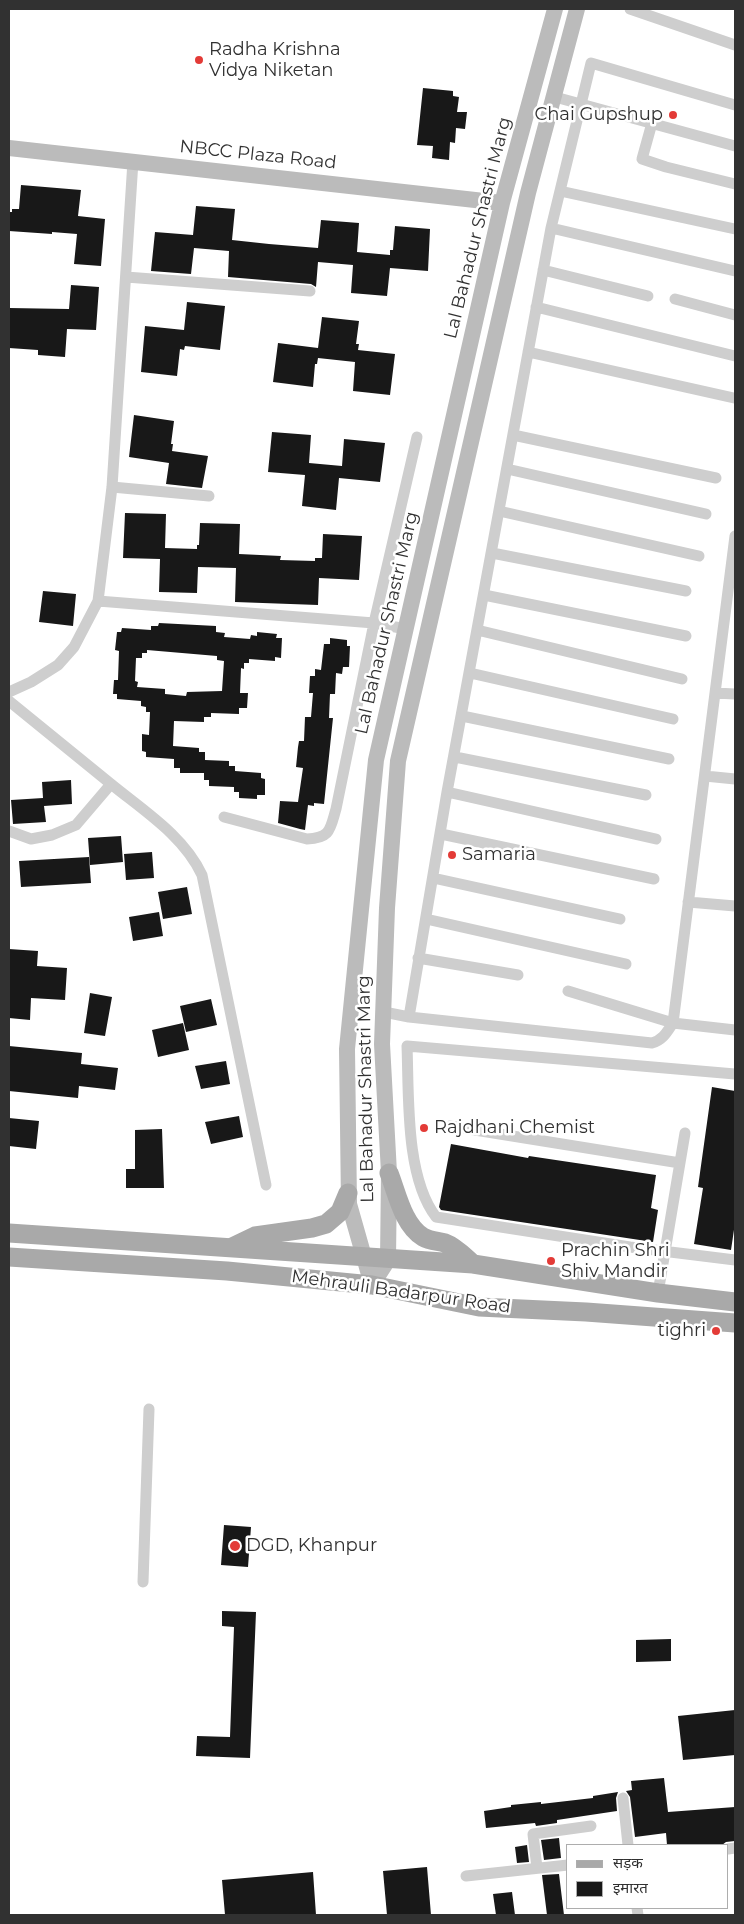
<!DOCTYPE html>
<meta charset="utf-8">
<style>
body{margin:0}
#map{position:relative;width:744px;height:1924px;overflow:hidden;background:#fff;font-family:Montserrat,"Noto Sans Devanagari",sans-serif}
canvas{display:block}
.frame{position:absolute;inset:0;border:10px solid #313131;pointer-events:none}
.legend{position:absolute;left:566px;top:1844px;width:162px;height:65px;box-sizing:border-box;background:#fff;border:1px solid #adadad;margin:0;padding:6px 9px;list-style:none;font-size:15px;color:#313131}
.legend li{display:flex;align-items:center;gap:10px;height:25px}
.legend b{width:25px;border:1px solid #adadad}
</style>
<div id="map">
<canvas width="744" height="1924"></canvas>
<div class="frame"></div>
<ul class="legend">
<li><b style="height:6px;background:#a9a9a9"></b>सड़क</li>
<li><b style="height:14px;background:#181818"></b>इमारत</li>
</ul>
</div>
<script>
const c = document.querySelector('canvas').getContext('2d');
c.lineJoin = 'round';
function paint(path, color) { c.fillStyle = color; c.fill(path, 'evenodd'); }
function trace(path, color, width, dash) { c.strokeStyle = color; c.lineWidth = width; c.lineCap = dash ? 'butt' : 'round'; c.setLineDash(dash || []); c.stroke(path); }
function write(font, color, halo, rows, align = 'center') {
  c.font = font + ' Montserrat,sans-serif'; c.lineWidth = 5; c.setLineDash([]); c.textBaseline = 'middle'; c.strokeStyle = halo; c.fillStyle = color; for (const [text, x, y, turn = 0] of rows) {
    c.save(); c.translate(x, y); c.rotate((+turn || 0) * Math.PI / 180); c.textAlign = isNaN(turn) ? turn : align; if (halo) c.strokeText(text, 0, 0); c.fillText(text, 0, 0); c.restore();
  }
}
const building = new Path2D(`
 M423,88L453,91V96L459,97L457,112H467L465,129L456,128L455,143L450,142L449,160L432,158L433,146L417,145Z
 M21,185L81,190L78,216L105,219L101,266L74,264L77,234L52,232V234L9,231V212H12V209H19Z
 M196,206L235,209L232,240L269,244L318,248L321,220L359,223L357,252L390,255V250H393L395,226L430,229L428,271L390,268L387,296L351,293L353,265L318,262L316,287L311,284L228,277L229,251L194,248L191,274L151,271L155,232L193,235Z
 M71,285L99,287L96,330L67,329L65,357L38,355V350L9,348V308L69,309Z
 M187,302L225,306L220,350L185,346L184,350L180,349L177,376L141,372L145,326L184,330Z
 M322,317L359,321L356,344H359L358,350L395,354L390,395L353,391L355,362L318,358L317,364H315L313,387L273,382L278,343L318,348Z
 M134,415L174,421L171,444H173L172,451L208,456L202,488L166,484L169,463L129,457Z
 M272,432L311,435L309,463L342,466L344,439L385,443L380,482L339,478L336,510L302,506L305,475L268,472Z
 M125,513L166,514L165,548L197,549V545H199L200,523L240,524L239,554L281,556L280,560L315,561V558H322L323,534L362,536L359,580L319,578L318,605L235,602L236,568L198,567L197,593L159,592L160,559L123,558Z
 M43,591L76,594L73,626L39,622Z
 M159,623L216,626V632L225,633L224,637L250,639L251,635L257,636V632L277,634L276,638H282L281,658L275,657V661L249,659V663H244V669L241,668L240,693H248L247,708H239V714L211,713V717H204V722L174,721L173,746L199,748V752H205V760L229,761V766H235V771L261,773V778L265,779V795H257V799L239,798V792H234V787L209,786V780H204V773H180V768H174V759L146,757V752L142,751V734L149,735L150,712H146V707L141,706V701L117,699V694H113L114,680H118L119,651L115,650L117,632H121L122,628L151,630V626H158ZM147,650L217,656V660L224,661L222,691L187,692L186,696L165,694V689L137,687L138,682L135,681L136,658H142V653H147Z
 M330,638L347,640V646H350L349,667H343L342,674L336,673L335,694H330L329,718H333L324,804L314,803V806L308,805L305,830L300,829L278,823L280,801L298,802L303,768L296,767L298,747L299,741H304L305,717H311L313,693H309L310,676H315V669L321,670L324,644H330Z
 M71,780L72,804L44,806L46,822L13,824L11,800L43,798L42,782Z
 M121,836L123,862L90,865L88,838Z
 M152,852L154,878L126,880L124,854Z
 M89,857L91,883L21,887L19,861Z
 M187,887L192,914L163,919L158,892Z
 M159,912L163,936L133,941L129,917Z
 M9,949L38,951L37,966L67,968L65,1000L31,998L30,1020L9,1018Z
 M90,993L112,997L105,1036L84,1033Z
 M211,999L217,1025L186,1032L180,1006Z
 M183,1023L189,1050L158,1057L152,1030Z
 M9,1046L82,1053L81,1064L118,1068L115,1090L79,1086L78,1098L9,1091Z
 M226,1061L230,1084L201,1089L195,1066Z
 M712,1087L735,1091V1223L731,1250L694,1244L703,1188L698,1187Z
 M239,1116L243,1137L211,1144L205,1122Z
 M9,1118L39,1121L36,1149L9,1146Z
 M162,1129L164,1188H126V1169H135V1130Z
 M451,1144L528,1158L529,1156L656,1175L651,1208L658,1210L653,1242L441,1210L439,1207Z
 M224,1525L251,1527L248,1567L221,1565Z
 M222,1611L256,1612L250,1758L196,1756L197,1736L230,1737L234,1627L222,1626Z
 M671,1639V1661L636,1662V1640Z
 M735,1710V1755L683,1760L678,1716Z
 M664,1778L668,1812L735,1807V1841L726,1842L722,1845H667L666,1833L635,1837L630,1797L626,1791L632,1790L631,1781Z
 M618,1792L616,1798L617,1811L557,1820V1823L536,1826L535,1823L486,1828L484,1811L511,1807V1805L541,1802V1804L593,1798V1796Z
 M559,1838L561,1858L544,1860L541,1840Z
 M527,1845L529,1862L517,1863L515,1847Z
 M427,1867L431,1915H387L383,1871Z
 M313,1872L316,1915H225L222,1880Z
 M559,1874L564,1915H547L542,1875Z
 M512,1892L515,1915H496L493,1894Z`);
const street = new Path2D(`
 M630,9L735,45
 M555,97L735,146
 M652,123L642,159L666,167L735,184
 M560,191L735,229
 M551,228L735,271
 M543,270L648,296
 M126,277L310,291
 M675,299L735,315
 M536,307L735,356
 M528,352L734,398
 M513,435L716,478
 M507,469L706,514
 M112,487L209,496
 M499,511L699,556
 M492,553L686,591
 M484,595L686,636
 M98,601L374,623L406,629
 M477,630L682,679
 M470,673L673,719
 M9,692L31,682L58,665L74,647L98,601L112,487L133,161
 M715,693L735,694
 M9,701L111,784
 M462,716L669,759
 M455,757L646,795
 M705,776L735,779
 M447,792L656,839
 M224,817L307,839C331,838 330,829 336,809L374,623L417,437
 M9,831L31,839L52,835L76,825L111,784C144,811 184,836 202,875L266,1185
 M441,834L654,879
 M433,878L620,919
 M688,902L735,906
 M426,919L626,964
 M418,958L518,975
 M568,991L673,1023L735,1030
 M384,1012L409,1017L652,1043C663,1040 667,1032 673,1023L735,536
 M409,1017L447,792L551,228L591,63L735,105
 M735,1074L407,1046C409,1095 405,1177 436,1217L630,1247L735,1260
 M450,1126L680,1163
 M658,1293L685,1133
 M143,1582L149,1409
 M623,1798L628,1845
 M728,1849L735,1848
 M537,1868L533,1834L591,1826
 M466,1876L568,1865
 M637,1908L638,1915`);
const secondary = new Path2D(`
 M9,148L502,203
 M372,1285L388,1260L389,1173L382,1044L387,908L398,761L528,193L577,9
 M372,1285L349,1204L347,1049L376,760L502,203L555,9`);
const primary = new Path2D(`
 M389,1173C397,1193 403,1225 423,1237C430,1241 438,1241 445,1243C456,1247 465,1257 473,1264
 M9,1233L473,1264L658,1293L735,1302
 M232,1247L255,1236L312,1228L326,1224L340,1212L348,1193
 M9,1257L227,1271L372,1285L479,1307L586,1312L735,1323`);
const markers = [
 [199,60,5,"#e33b37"],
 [673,115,5,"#e33b37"],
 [452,855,5,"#e33b37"],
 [424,1128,5,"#e33b37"],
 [551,1261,5,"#e33b37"],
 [716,1331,5,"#e33b37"],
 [235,1546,6,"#e33b37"]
];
const poiNames = [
 ["Radha Krishna",209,50],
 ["Vidya Niketan",209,71],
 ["Chai Gupshup",663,115,"right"],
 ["Samaria",462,855],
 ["Rajdhani Chemist",434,1128],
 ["Prachin Shri",561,1251],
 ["Shiv Mandir",561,1272],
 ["tighri",706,1331,"right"],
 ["DGD, Khanpur",246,1546]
];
const streetNames = [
 ["NBCC Plaza Road",258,155,6],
 ["Lal Bahadur Shastri Marg",478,228,-76],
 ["Lal Bahadur Shastri Marg",387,623,-77],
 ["Lal Bahadur Shastri Marg",366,1089,-91],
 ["Mehrauli Badarpur Road",401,1292,8]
];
paint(building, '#181818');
trace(street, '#cecece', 11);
trace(secondary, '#bbb', 16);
trace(primary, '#a9a9a9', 19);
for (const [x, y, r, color] of markers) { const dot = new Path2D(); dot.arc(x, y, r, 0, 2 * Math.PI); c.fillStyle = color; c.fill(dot); trace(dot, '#fff', 2); }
write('18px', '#313131', '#fff', poiNames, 'left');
write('18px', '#313131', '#fff', streetNames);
</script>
